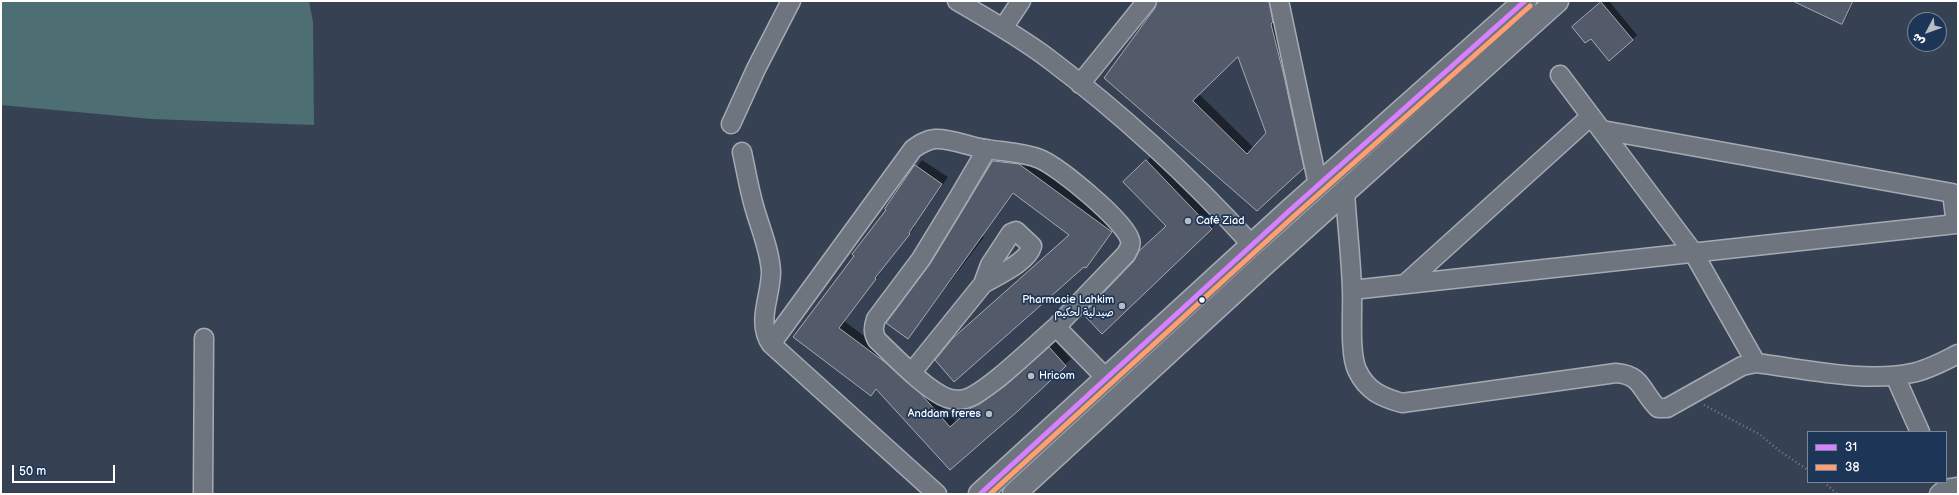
<!DOCTYPE html>
<meta charset="utf-8">
<style>
body{margin:0}
#map{position:relative;width:1959px;height:495px;overflow:hidden;background:#364254;font-family:"Balsamiq Sans","Playpen Sans Arabic",sans-serif}
canvas{display:block}
.frame{position:absolute;inset:0;border:2px solid #fff;pointer-events:none}
.legend{position:absolute;left:1807px;top:431px;width:140px;height:52px;box-sizing:border-box;background:#1d3557;border:1px solid #77869a;margin:0;padding:5px 7px;list-style:none;font-size:12px;color:#fff}
.legend li{display:flex;align-items:center;gap:8px;height:20px}
.legend b{width:20px;border:1px solid #77869a}
.north{position:absolute;left:1907px;top:12px;width:40px;height:40px;box-sizing:border-box;background:#1d3557;border:1px solid #77869a;border-radius:50%;rotate:229deg;font-size:11px;font-weight:700;line-height:16px;text-align:center;color:#fff}
.north::after{content:'';display:block;margin:auto;width:14px;height:18px;background:#b9bdc3;clip-path:polygon(50% 0,100% 100%,50% 72%,0 100%)}
.scale{position:absolute;left:12px;top:465px;width:103px;height:18px;box-sizing:border-box;border:2px solid #fff;border-top:0;padding-left:5px;font-size:12px;line-height:14px;white-space:nowrap;color:#fff;-webkit-text-stroke:3px #1d3557;paint-order:stroke}
</style>
<div id="map">
<canvas width="1959" height="495"></canvas>
<div class="frame"></div>
<ul class="legend">
<li><b style="height:5px;background:#d880ff"></b>31</li>
<li><b style="height:5px;background:#fd9f72"></b>38</li>
</ul>
<div class="north">ش</div>
<div class="scale">50 m</div>
</div>
<script>
const c = document.querySelector('canvas').getContext('2d');
c.lineJoin = 'round';
function paint(path, color) { c.fillStyle = color; c.fill(path, 'evenodd'); }
function trace(path, color, width, dash) { c.strokeStyle = color; c.lineWidth = width; c.lineCap = dash ? 'butt' : 'round'; c.setLineDash(dash || []); c.stroke(path); }
function write(font, color, halo, rows, align = 'center') {
  c.font = font + ' "Balsamiq Sans","Playpen Sans Arabic",sans-serif'; c.lineWidth = 3.5; c.setLineDash([]); c.textBaseline = 'middle'; c.strokeStyle = halo; c.fillStyle = color; for (const [text, x, y, turn = 0] of rows) {
    c.save(); c.translate(x, y); c.rotate((+turn || 0) * Math.PI / 180); c.textAlign = isNaN(turn) ? turn : align; if (halo) c.strokeText(text, 0, 0); c.fillText(text, 0, 0); c.restore();
  }
}
const green = new Path2D(`
 M1,1H309L313,22L314,125L152,119L1,105Z`);
const shadow = new Path2D(`
 M1158,1H1276L1310,160L1257,210L1105,78L1156,8ZM1238,55L1267,133L1254,148L1199,94Z
 M1603,1H1609L1637,35L1632,40L1591,37L1578,22Z
 M1795,1H1854L1846,18L1841,23Z
 M1001,154L1026,158L1118,225L1086,267L1070,234L1014,193L982,236L984,237L908,338L931,265L994,161Z
 M1153,155L1217,222L1211,229L1167,226L1125,182Z
 M922,160L948,177L914,226L915,227L880,272H881L844,321L892,357L926,388L957,422L978,402L987,398L1012,380L1056,342L1071,359L1018,409L950,469L877,388L871,395L794,337L888,210L886,209Z`);
const building = new Path2D(`
 M1157,1H1269L1273,22L1271,24L1284,76L1304,168L1257,211L1104,78L1155,8ZM1238,57L1266,133L1247,154L1193,101Z
 M1793,1H1853L1842,24Z
 M1601,2L1633,40L1609,61L1591,39L1585,43L1572,27Z
 M1146,160L1212,229L1102,334L1083,314L1134,261L1139,251L1166,226L1123,182Z
 M993,161L1019,164L1112,232L1086,268L1084,267L954,382L935,360L953,338L1069,235L1013,193L908,339L886,323L930,264Z
 M915,165L942,184L909,233L910,234L875,278L876,279L839,328L886,363L921,394L950,427L971,408L980,404L1005,386L1049,347L1066,366L1019,410L950,470L876,389L871,396L793,337L854,256L852,254L886,210L885,209Z`);
const path = new Path2D(`
 M1704,405L1759,434L1781,452L1808,470
 M1824,482L1837,494`);
const minor = new Path2D(`
 M957,1C988,19 1020,37 1049,59C1122,114 1191,178 1252,245
 M1279,1L1318,185
 M1003,28L1021,1
 M1560,75L1693,252L1756,363
 M1080,84L1147,1
 M731,124L756,69L791,1
 M987,149L957,200L921,259L876,319C873,328 873,333 877,340C895,357 926,390 947,398C953,400 960,400 965,399C987,393 1037,343 1056,327L1106,378
 M742,152C746,170 749,189 754,206C760,228 770,250 771,272C771,296 756,322 771,344
 M1345,192C1347,225 1351,257 1352,290C1353,311 1349,352 1357,370C1367,391 1381,397 1402,403L1616,373C1643,375 1641,392 1658,408H1667L1742,366L1756,363C1805,369 1865,383 1912,373C1928,370 1944,361 1958,354
 M1405,284L1591,116
 M1352,290L1956,224L1952,193L1602,130
 M912,372L983,284L990,265L1011,233L1016,231L1032,246C1028,262 998,275 983,284
 M1895,376L1920,432
 M203,494L204,338
 M937,494L771,344L913,149C920,144 926,140 935,139C951,138 970,147 986,149C1004,152 1023,152 1040,159C1059,167 1125,221 1130,240C1132,245 1128,250 1126,254L1056,327
 M1939,494L1945,489L1958,487`);
const major = new Path2D(`
 M980,494L1288,212L1525,1
 M1014,494L1261,267L1557,1`);
const bus1 = new Path2D(`
 M980,494L1288,212L1525,1`);
const bus2 = new Path2D(`
 M990,494L1293,217L1530,6`);
const markers = [
 [1188,221,4,"#b9bdc3"],
 [1202,300,3.5,"#fff"],
 [1122,306,4,"#b9bdc3"],
 [1031,376,4,"#b9bdc3"],
 [989,414,4,"#b9bdc3"]
];
const poiNames = [
 ["Café Ziad",1196,221],
 ["Pharmacie Lahkim",1114,300,"right"],
 ["صيدلية لحكيم",1114,313,"right"],
 ["Hricom",1039,376],
 ["Anddam freres",981,414,"right"]
];
paint(green, '#4d6e72');
paint(shadow, '#0007');
paint(building, '#535a69');
trace(building, '#a5aab2', 1);
trace(minor, '#a5aab2', 21);
trace(major, '#a5aab2', 25);
trace(path, '#777e86', 2.5, [1, 3]);
trace(minor, '#6f757e', 18);
trace(major, '#6f757e', 22);
trace(bus1, '#d880ff', 5);
trace(bus2, '#fd9f72', 5);
for (const [x, y, r, color] of markers) { const dot = new Path2D(); dot.arc(x, y, r, 0, 2 * Math.PI); c.fillStyle = color; c.fill(dot); trace(dot, '#1d3557', 1.5); }
write('11px', '#fff', '#1d3557', poiNames, 'left');
</script>
